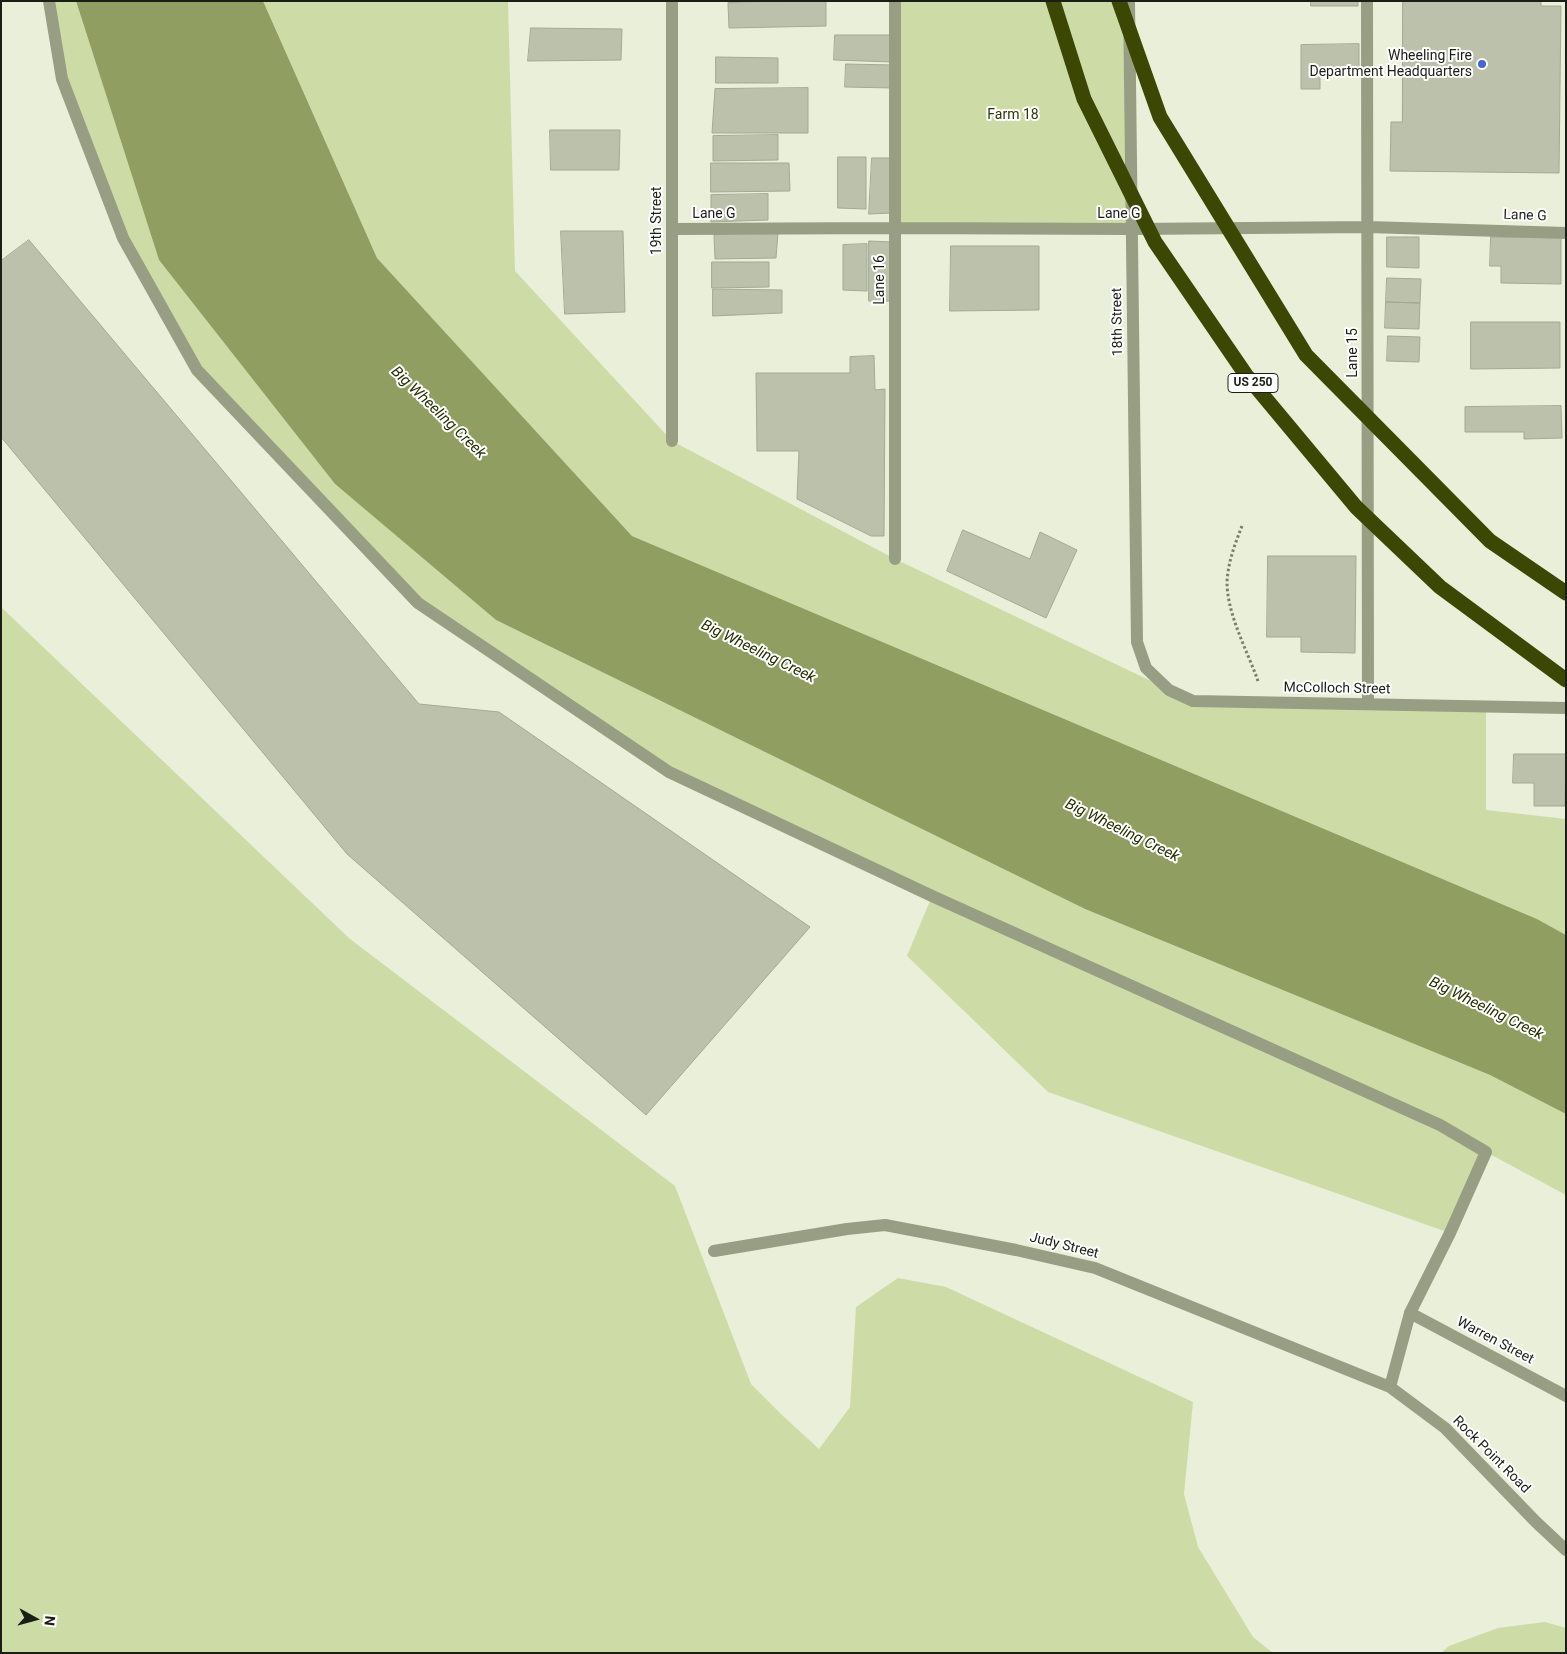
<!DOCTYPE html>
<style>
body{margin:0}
#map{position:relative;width:1567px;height:1654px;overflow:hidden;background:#e9efd8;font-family:Roboto,sans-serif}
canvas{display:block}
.frame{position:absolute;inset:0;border:2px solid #1c1e16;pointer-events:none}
.north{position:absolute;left:10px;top:1594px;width:50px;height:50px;-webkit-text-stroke:4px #fff;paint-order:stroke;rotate:97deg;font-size:14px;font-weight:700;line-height:20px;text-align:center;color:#1c1e16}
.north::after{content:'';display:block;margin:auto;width:18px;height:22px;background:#1c1e16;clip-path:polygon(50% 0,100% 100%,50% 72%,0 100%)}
</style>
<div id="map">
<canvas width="1567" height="1654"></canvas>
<div class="frame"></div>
<div class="north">N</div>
</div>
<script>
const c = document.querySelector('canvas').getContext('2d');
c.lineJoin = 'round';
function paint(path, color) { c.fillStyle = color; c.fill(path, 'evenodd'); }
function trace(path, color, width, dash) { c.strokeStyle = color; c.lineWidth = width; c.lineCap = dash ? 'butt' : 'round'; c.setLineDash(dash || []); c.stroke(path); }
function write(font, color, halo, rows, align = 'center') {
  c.font = font + ' Roboto,sans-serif'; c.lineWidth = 4; c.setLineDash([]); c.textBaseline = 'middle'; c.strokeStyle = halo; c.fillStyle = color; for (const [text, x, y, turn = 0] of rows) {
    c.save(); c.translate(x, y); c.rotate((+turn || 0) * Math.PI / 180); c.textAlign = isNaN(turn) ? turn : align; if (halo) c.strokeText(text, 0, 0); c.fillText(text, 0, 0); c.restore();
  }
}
const green = new Path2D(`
 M49,1H76L159,260L335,484L496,620L1085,909L1490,1075L1566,1114V1195L1486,1152L1450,1233L1048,1092L907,956L932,896L669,772L418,603L197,370L123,238L62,79Z
 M263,1H508L515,271L672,441L895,559L1193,701L1486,706V810L1566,819V935L1537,919L632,536L377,258Z
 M895,1H1129L1132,229L895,228Z
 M1,607L350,939L675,1186L751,1384L783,1416L819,1449L850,1407L856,1307L898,1278L946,1287L1193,1402L1184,1494L1198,1547L1253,1637L1273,1653H1Z
 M1545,1622L1566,1628V1653H1441L1449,1646L1498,1628Z`);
const water = new Path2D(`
 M76,1H263L377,258L632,536L1537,919L1566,935V1114L1490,1075L1085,909L496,620L335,484L159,260Z`);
const building = new Path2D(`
 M826,1V26L729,28L728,3Z
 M1311,1H1358V6H1311Z
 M1403,1H1541V6H1561L1559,173L1390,171L1391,122H1402Z
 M531,28L622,29L621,60L528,61Z
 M835,35H891L892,62L834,60Z
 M1359,44V69H1320V89H1301V45Z
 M716,57L778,58V83H716Z
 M846,64L893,65V88L845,87Z
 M808,88V133H712L715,89Z
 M550,130H620L619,170H551Z
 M778,135V160L713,161V136Z
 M838,157H866V209L838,208Z
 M872,158H893V213L869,214Z
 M711,163H789L790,191L711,192Z
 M768,194V220L711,222V195Z
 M561,231H623L625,312L565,314Z
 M778,233L776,258L715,259L714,235Z
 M1387,237H1419V268L1387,267Z
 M1491,237H1561V284L1501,283V266H1490Z
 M29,240L419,704L499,712L810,927L646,1115L347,854L1,437V261Z
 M869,241L893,242L892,301H869Z
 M867,244V291L843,290V245Z
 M951,246H1039V310L950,311Z
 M712,262H769V287L712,288Z
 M1387,278L1421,279L1420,303L1386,302Z
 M713,289L782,290V313L713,316Z
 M1386,302L1420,303L1419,329L1385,328Z
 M1471,322H1560V368L1471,369Z
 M1388,336L1420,337L1419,362L1387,361Z
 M874,356L875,390L885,389L884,536H871L797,499L799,451H757L756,373H850V357Z
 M1561,406L1562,438L1524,439V432H1465V407Z
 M963,530L1030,559L1040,532L1077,550L1046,618L947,571Z
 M1268,556H1356L1355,653L1301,652V637H1267Z
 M1514,754H1566L1565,806H1534V783H1513Z`);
const path = new Path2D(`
 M1242,526C1235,544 1228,562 1227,582C1227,614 1247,650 1258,681`);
const service = new Path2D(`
 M49,1L62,79L123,238L197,370L418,603L669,772L932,896L1440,1125L1486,1152L1450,1233L1410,1313
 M1367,1L1368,704
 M672,229L895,228L1132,229L1368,227L1566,233
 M895,559V1`);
const minor = new Path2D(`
 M672,1V441
 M1129,1L1137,642L1146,668L1169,690L1193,701L1566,708
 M714,1251L847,1229L885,1225L1016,1250L1095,1268L1390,1387L1445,1428L1536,1522L1566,1550
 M1390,1387L1410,1313L1566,1396`);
const motorway = new Path2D(`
 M1053,1L1084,99L1155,242L1246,375L1356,507L1440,587L1566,680
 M1119,1L1160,117L1306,355L1490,541L1566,593`);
const markers = [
 [1482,64,5,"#4964d8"]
];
const shields = [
 [1253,383,50]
];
const shieldNames = [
 ["US 250",1253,383]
];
const poiNames = [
 ["Wheeling Fire",1472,56],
 ["Department Headquarters",1472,72]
];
const parkNames = [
 ["Farm 18",1013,115]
];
const streetNames = [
 ["Lane G",714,214],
 ["Lane G",1119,214],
 ["Lane G",1525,216,2],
 ["19th Street",657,221,-90],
 ["Lane 16",880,280,-90],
 ["18th Street",1118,322,-91],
 ["Lane 15",1353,353,-90],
 ["McColloch Street",1337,689,1],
 ["Judy Street",1064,1246,14],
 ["Warren Street",1495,1341,28],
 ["Rock Point Road",1491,1455,45]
];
const waterNames = [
 ["Big Wheeling Creek",438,413,44],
 ["Big Wheeling Creek",758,652,26],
 ["Big Wheeling Creek",1122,831,26],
 ["Big Wheeling Creek",1486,1009,26]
];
paint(green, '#cddba6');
paint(water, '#909f61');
paint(building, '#bbc1ab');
trace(building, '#a3a993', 1);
trace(path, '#7a7e6f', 3, [2.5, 2.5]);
trace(service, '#979e84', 12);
trace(minor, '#979e84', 12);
trace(motorway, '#3c4704', 15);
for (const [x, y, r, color] of markers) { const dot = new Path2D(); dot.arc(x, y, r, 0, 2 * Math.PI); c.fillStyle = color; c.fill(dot); trace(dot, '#fff', 2); }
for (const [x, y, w] of shields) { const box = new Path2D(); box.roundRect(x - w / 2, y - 9.5, w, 19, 4); c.fillStyle = '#fff'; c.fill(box); trace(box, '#1c1e16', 1); }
write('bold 12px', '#1c1e16', null, shieldNames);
write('14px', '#1c1e16', '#fff', poiNames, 'right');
write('14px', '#2d3605', '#fff', parkNames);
write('14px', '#1c1e16', '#fff', streetNames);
write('italic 15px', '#283000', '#fff', waterNames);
</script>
